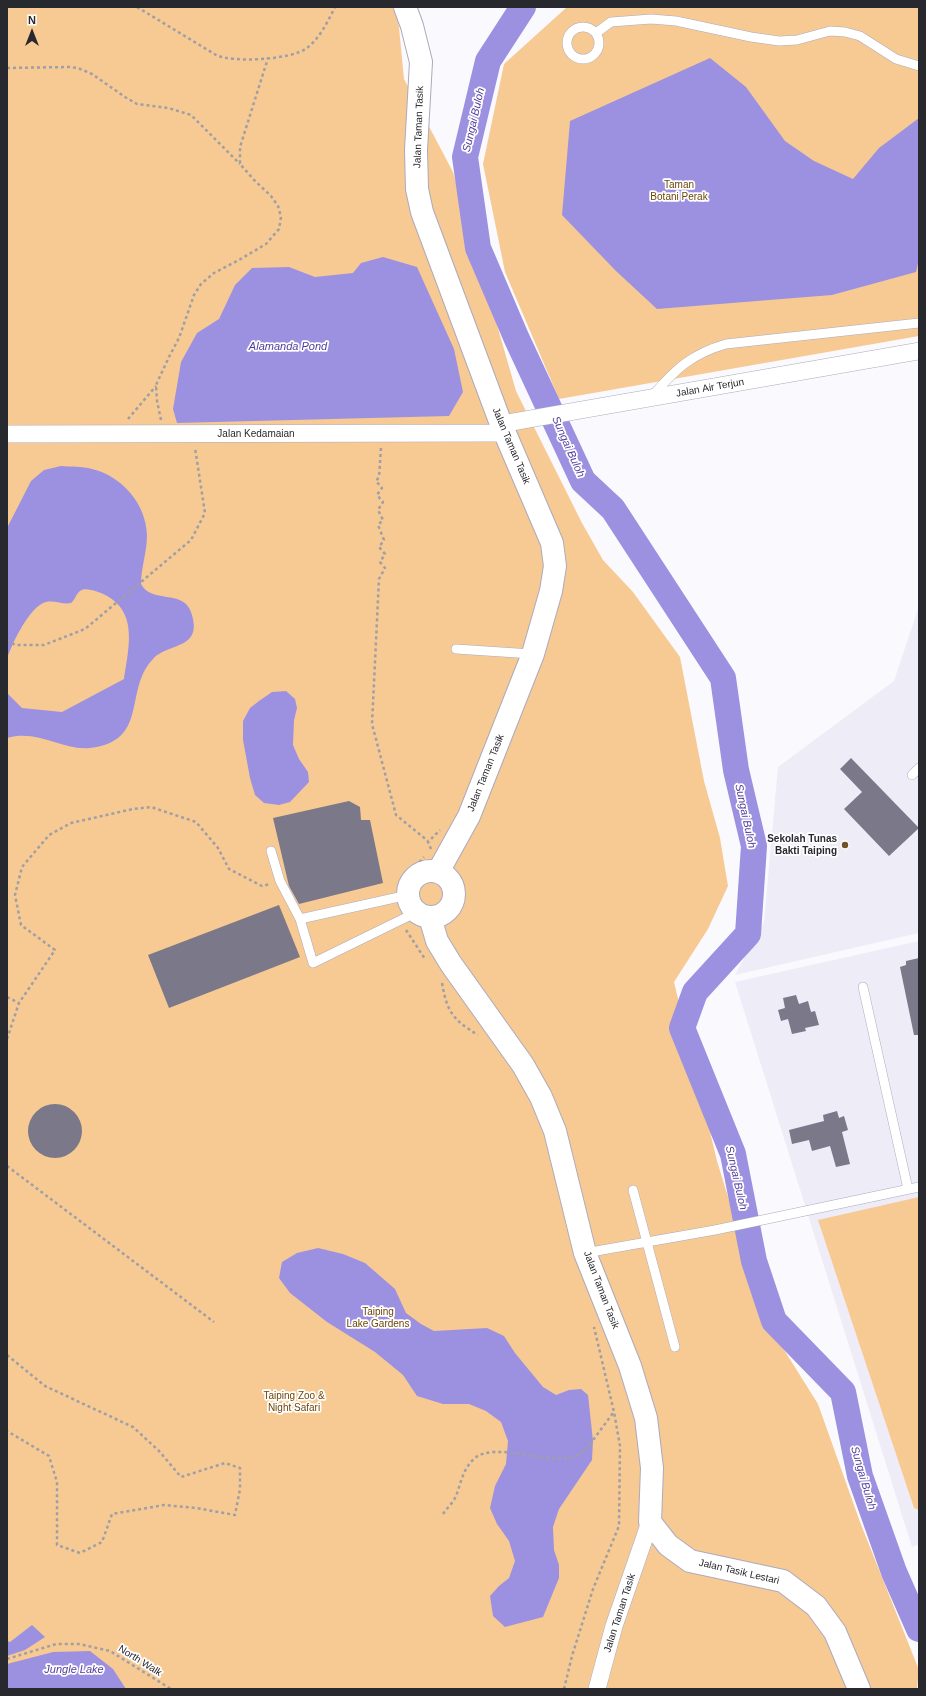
<!DOCTYPE html>
<style>
body{margin:0}
#map{position:relative;width:926px;height:1696px;overflow:hidden;background:#fafafe;font-family:Arial,sans-serif}
canvas{display:block}
.frame{position:absolute;inset:0;border:8px solid #28282f;pointer-events:none}
.north{position:absolute;left:12px;top:12px;width:40px;height:40px;-webkit-text-stroke:3px #fff;paint-order:stroke;rotate:0deg;font-size:11px;font-weight:700;line-height:16px;text-align:center;color:#28282f}
.north::after{content:'';display:block;margin:auto;width:14px;height:18px;background:#28282f;clip-path:polygon(50% 0,100% 100%,50% 72%,0 100%)}
</style>
<div id="map">
<canvas width="926" height="1696"></canvas>
<div class="frame"></div>
<div class="north">N</div>
</div>
<script>
const c = document.querySelector('canvas').getContext('2d');
c.lineJoin = 'round';
function paint(path, color) { c.fillStyle = color; c.fill(path, 'evenodd'); }
function trace(path, color, width, dash) { c.strokeStyle = color; c.lineWidth = width; c.lineCap = dash ? 'butt' : 'round'; c.setLineDash(dash || []); c.stroke(path); }
function write(font, color, halo, rows, align = 'center') {
  c.font = font + ' Arial,sans-serif'; c.lineWidth = 3.5; c.setLineDash([]); c.textBaseline = 'middle'; c.strokeStyle = halo; c.fillStyle = color; for (const [text, x, y, turn = 0] of rows) {
    c.save(); c.translate(x, y); c.rotate((+turn || 0) * Math.PI / 180); c.textAlign = isNaN(turn) ? turn : align; if (halo) c.strokeText(text, 0, 0); c.fillText(text, 0, 0); c.restore();
  }
}
const built = new Path2D(`
 M919,606V933L735,975L764,922L778,767L894,681Z
 M919,941V1544L912,1547L735,982Z`);
const green = new Path2D(`
 M7,7H393L398,17L404,79L453,172L516,391L582,523L603,560L633,592L680,657L704,781L720,838L728,886L708,929L674,982L717,1161L766,1321L818,1404L860,1522L919,1670L917,1689H7Z
 M567,7H919V336L559,399L505,272L483,164L504,64Z
 M919,1197V1510L914,1508L818,1220Z`);
const water = new Path2D(`
 M710,58L746,87L785,141L814,161L853,179L879,148L919,118V259L916,272L832,295L657,309L616,271L562,215L570,121Z
 M383,257L417,267L454,349L463,392L449,416L177,423L173,409L181,362L197,333L219,319L235,285L252,268L289,267L315,277L353,273L361,263Z
 M61,466C71,467 82,466 92,469C122,476 146,504 147,535C147,552 141,568 141,584C151,604 183,589 191,612C204,650 169,642 153,659C123,690 150,741 90,748C62,751 39,729 7,738V693L22,708L62,712L124,679C129,646 139,609 101,593C95,591 85,587 80,591C76,594 75,600 71,603C63,605 55,600 46,602C30,606 12,643 7,659V528L31,481L44,470Z
 M286,691L295,699L297,708L294,720L293,745L299,759L308,772L309,782L290,802L279,805L264,803L255,795L250,778L243,740V721L250,708L259,701L272,692Z
 M318,1248L343,1254L365,1263L395,1289L406,1313L421,1324L434,1331L487,1328L504,1336L515,1353L543,1387L556,1395L569,1390L581,1389L588,1395L593,1441L592,1460L559,1509L553,1527L554,1550L559,1565V1578L543,1617L505,1627L493,1616L490,1596L499,1586L509,1578L515,1561L509,1541L497,1524L490,1508L495,1486L506,1464L508,1441L501,1422L486,1411L469,1404H443L417,1396L403,1375L375,1352L327,1322L290,1293L279,1278L282,1262L297,1253Z
 M32,1625L45,1637L25,1650L7,1656V1641L10,1642Z
 M90,1651L113,1669L126,1689H7V1664L53,1652Z`);
const river = new Path2D(`
 M523,7L488,61L465,157L478,248L516,337L583,481L613,509L723,678L736,770L754,846L748,934L695,992L682,1028L733,1154L754,1261L774,1321L843,1392L860,1476L894,1572L919,1629`);
const building = new Path2D(`
 M851,758L919,828L889,856L844,809L862,792L840,769Z
 M349,801L360,807L361,820H370L383,883L299,904L289,886L273,818Z
 M279,905L300,957L169,1008L148,955Z
 M919,958V1035H914L900,967L906,965V961Z
 M796,995L799,1004L808,1001L811,1012L815,1011L819,1025L805,1028L806,1031L792,1034L788,1019L781,1021L778,1010L785,1008L783,998Z
 M28 1131a27 27 0 1 1 54 0a27 27 0 1 1-54 0Z
 M837,1111L839,1118L844,1116L848,1130L842,1132L850,1164L836,1167L830,1146L812,1151L809,1140L792,1144L789,1130L824,1121L823,1115Z`);
const path = new Path2D(`
 M137,7L216,55C233,63 291,60 307,48C320,38 328,21 335,7
 M7,68L69,67L78,68L92,74L125,97L137,104L168,108L191,115L240,164
 M128,419L156,386
 M161,420L157,401L156,385L169,357L179,338L194,295L201,284L214,273L239,260L266,244L279,229L281,217L278,206L271,196L255,181L240,164V147L268,58
 M381,448L379,477L376,481L382,488L377,495L383,502L378,510L383,520L378,525L384,540L379,547L385,554L380,562L385,568L379,579L372,724L396,815L428,841
 M7,640L15,645H44L85,629L191,540L205,513L195,448
 M431,849L428,842L440,830
 M400,885L424,857
 M406,930L425,959
 M442,983C447,1012 453,1020 478,1035
 M7,997L19,1003
 M7,1039L19,1003L55,950L21,925L15,895L22,867L49,835L71,823L133,809L151,807L196,822L218,848L229,869L262,886L270,884
 M7,1166L214,1322
 M7,1355L45,1386L133,1427L159,1451L181,1477L225,1463L240,1468V1489L235,1515L196,1508L164,1505L112,1514L102,1542L80,1553L57,1545V1482L49,1456L7,1431
 M443,1514C447,1508 453,1503 456,1496C461,1483 463,1468 475,1458C494,1442 545,1463 569,1458C576,1456 583,1452 588,1447L613,1413
 M7,1659L56,1644H79L110,1651L171,1689
 M564,1689L572,1656L593,1589L619,1526L620,1446L614,1412L594,1327`);
const lane = new Path2D(`
 M567 43a16 16 0 1 1 32 0a16 16 0 1 1-32 0Z
 M596,33L611,22L651,19L676,21L751,37L779,41L797,40L830,31L845,32L860,36L896,59L919,66
 M652,396C676,369 691,354 726,344L919,323
 M456,649L532,654
 M912,775L919,768
 M271,851L280,881L300,919L408,895
 M300,919L313,963L417,912
 M863,987L908,1189
 M633,1190L675,1347
 M585,1253L715,1230L919,1187`);
const street = new Path2D(`
 M501,424L919,351
 M7,434L505,433
 M597,1689L614,1626L650,1522`);
const secondary = new Path2D(`
 M405,7L412,26L421,62L416,150L417,189L422,212L501,424L552,543L555,566L551,591L533,654L469,816L438,872
 M408 894a23 23 0 1 1 46 0a23 23 0 1 1-46 0Z
 M430,917L437,941L451,964L523,1065L541,1097L555,1131L585,1253L630,1366L646,1418L652,1468L650,1522L668,1545L690,1561L783,1581L816,1606L835,1632L859,1689`);
const markers = [
 [845,845,4,"#725228"]
];
const streetNames = [
 ["Jalan Taman Tasik",419,127,-88],
 ["Jalan Air Terjun",710,388,-10],
 ["Jalan Kedamaian",256,434],
 ["Jalan Taman Tasik",511,446,67],
 ["Jalan Taman Tasik",486,773,-68],
 ["Jalan Taman Tasik",601,1290,69],
 ["Jalan Tasik Lestari",739,1572,13],
 ["Jalan Taman Tasik",620,1613,-72],
 ["North Walk",140,1661,32]
];
const parkNames = [
 ["Taman",679,185],
 ["Botani Perak",679,197],
 ["Taiping",378,1312],
 ["Lake Gardens",378,1324],
 ["Taiping Zoo &",294,1396],
 ["Night Safari",294,1408]
];
const poiNames = [
 ["Sekolah Tunas",837,839],
 ["Bakti Taiping",837,851]
];
const waterNames = [
 ["Sungai Buloh",474,120,-77],
 ["Alamanda Pond",288,347],
 ["Sungai Buloh",568,447,66],
 ["Sungai Buloh",745,816,78],
 ["Sungai Buloh",736,1178,77],
 ["Sungai Buloh",863,1478,74],
 ["Jungle Lake",74,1670]
];
paint(built, '#edecf7');
paint(green, '#f7ca94');
paint(water, '#9c91e1');
trace(river, '#9c91e1', 26);
paint(building, '#7a7889');
trace(lane, '#acaabc', 10);
trace(street, '#acaabc', 18);
trace(secondary, '#acaabc', 24);
trace(path, '#9f9fa4', 2.5, [3, 3]);
trace(lane, '#fff', 9);
trace(street, '#fff', 17);
trace(secondary, '#fff', 22);
for (const [x, y, r, color] of markers) { const dot = new Path2D(); dot.arc(x, y, r, 0, 2 * Math.PI); c.fillStyle = color; c.fill(dot); trace(dot, '#fff', 1.5); }
write('10px', '#28282f', '#fff', streetNames);
write('10px', '#6d4608', '#fff', parkNames);
write('bold 10px', '#28282f', '#fff', poiNames, 'right');
write('italic 11px', '#533d9c', '#fff', waterNames);
</script>
